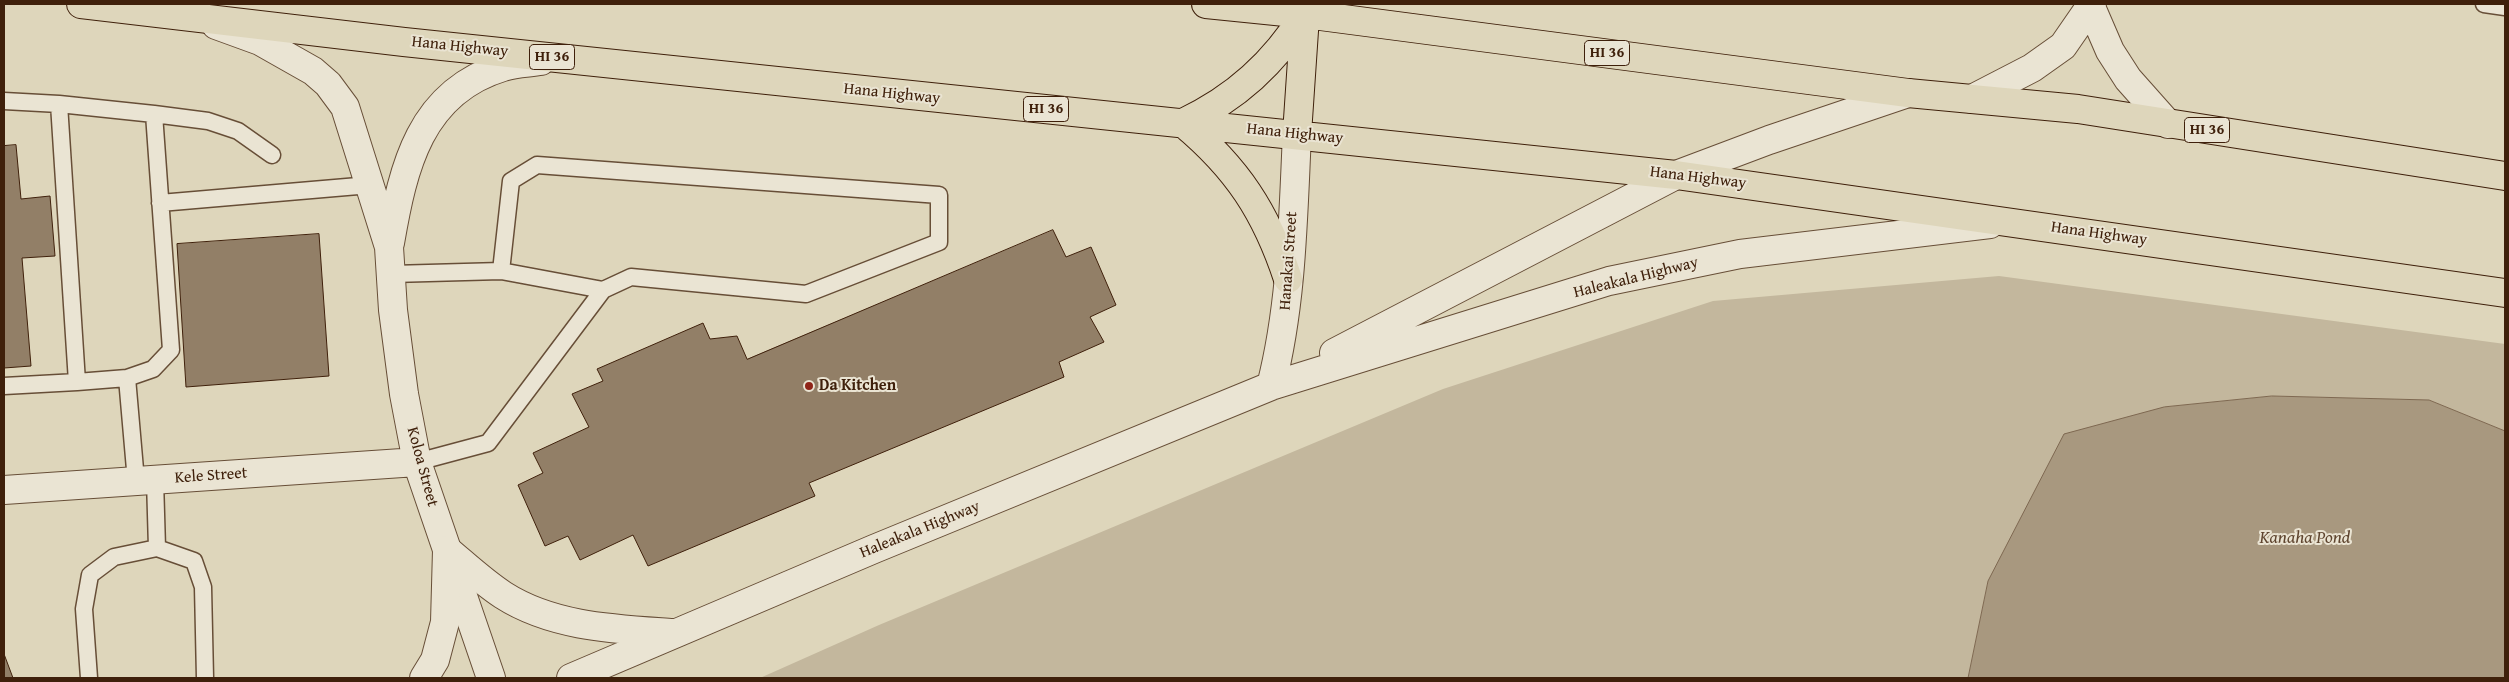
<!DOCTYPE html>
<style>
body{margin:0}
#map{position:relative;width:2509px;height:682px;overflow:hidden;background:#ded6bb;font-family:"Gentium Book Plus",serif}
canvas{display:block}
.frame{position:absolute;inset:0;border:5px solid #3f200b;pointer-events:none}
</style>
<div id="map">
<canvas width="2509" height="682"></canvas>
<div class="frame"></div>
</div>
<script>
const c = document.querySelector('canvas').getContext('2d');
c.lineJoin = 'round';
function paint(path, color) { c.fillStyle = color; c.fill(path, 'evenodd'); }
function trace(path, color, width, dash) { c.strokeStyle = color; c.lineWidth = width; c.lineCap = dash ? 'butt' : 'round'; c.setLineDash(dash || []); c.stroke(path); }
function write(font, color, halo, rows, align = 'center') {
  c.font = font + ' "Gentium Book Plus",serif'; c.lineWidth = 4; c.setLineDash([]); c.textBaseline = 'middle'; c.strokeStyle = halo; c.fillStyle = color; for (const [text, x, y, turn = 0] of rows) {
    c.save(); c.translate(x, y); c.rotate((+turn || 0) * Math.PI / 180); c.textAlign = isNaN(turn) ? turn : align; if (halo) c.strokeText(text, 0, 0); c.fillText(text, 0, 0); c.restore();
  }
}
const green = new Path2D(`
 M1999,276L2505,344V431L2429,400L2272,396L2164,407L1988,581L1968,678H760L879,625L1443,389L1713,301Z`);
const water = new Path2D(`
 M2272,396L2429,400L2505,431V678H1968L1988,581L2064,434L2164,407Z`);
const building = new Path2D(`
 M16,145L21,199L50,196L55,256L22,258L31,366L4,368V146Z
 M1053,230L1066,257L1091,247L1116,305L1090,317L1104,342L1059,362L1064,377L809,483L815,496L648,566L633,535L580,560L568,536L545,546L518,485L543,473L533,453L589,427L572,394L603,381L597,369L703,323L710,339L737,336L747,359Z
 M319,234L329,376L186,387L177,244Z
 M4,654L13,678H4Z`);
const service = new Path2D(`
 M2484,4L2505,7
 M4,101L59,104L77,382L4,386
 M59,104L154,114L171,350L153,369L127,378
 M154,114L208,121L238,131L272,155
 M160,203L370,185
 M501,271L603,290
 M392,274L501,271L511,181L537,165L939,195V242L806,294L631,277L603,290L488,443L417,462
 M77,382L127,378L136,481
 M155,480L157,548L194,561L203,587L205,678
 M89,678L84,609L90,575L114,557L157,548`);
const minor = new Path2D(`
 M2091,7L2110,51L2128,79L2168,124
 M216,25L260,41L313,71L328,84L345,107L389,247L393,310L404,394L417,462L491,678
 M1972,99L2032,68L2063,46L2092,4
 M390,243C403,167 420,92 503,67C515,63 528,63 541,61
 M4,490L417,462`);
const tertiary = new Path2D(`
 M1334,353L1676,175L1769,140L1908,93
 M1271,386C1292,304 1293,218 1297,134
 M447,550C465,565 483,582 503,595C553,627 615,629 673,633
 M424,678L435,660L445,622L447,550
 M571,678L874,549L1271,386L1609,281L1740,254L1990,224`);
const primary = new Path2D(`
 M81,4L404,42L1676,175L2505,293
 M1206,4L1305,14L1908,93L2078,109L2505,176
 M1183,123C1237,168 1266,212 1288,279
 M1183,123C1236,98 1274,63 1305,14
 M1297,134L1305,16`);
const markers = [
 [809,386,5,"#8f2418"]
];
const shields = [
 [1607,53,45],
 [552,57,45],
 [1046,109,45],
 [2207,130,45]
];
const shieldNames = [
 ["HI 36",1607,53],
 ["HI 36",552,57],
 ["HI 36",1046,109],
 ["HI 36",2207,130]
];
const streetNames = [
 ["Hana Highway",460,47,6],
 ["Hana Highway",892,94,6],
 ["Hana Highway",1295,134,6],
 ["Hana Highway",1698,178,7],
 ["Hana Highway",2099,234,8],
 ["Hanakai Street",1289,261,-86],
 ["Haleakala Highway",1636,278,-14],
 ["Koloa Street",422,467,75],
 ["Kele Street",211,476,-4],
 ["Haleakala Highway",920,530,-22]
];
const poiNames = [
 ["Da Kitchen",819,386]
];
const waterNames = [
 ["Kanaha Pond",2305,538]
];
paint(green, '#c3b79d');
paint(water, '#a8987f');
trace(water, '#7e6851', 1);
paint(building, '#927f67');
trace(building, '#3f200b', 1);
trace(service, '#674e37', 19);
trace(minor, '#674e37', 30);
trace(tertiary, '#674e37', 30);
trace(primary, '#3f200b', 30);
trace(service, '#eae4d3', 16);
trace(minor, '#eae4d3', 28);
trace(tertiary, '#eae4d3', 28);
trace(primary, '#ded6bb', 28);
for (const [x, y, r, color] of markers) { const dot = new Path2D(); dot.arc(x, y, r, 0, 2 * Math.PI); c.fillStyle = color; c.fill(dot); trace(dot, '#eae4d3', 2); }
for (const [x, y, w] of shields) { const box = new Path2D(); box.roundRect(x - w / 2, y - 12.5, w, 25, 4); c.fillStyle = '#eae4d3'; c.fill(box); trace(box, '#3f200b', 1); }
write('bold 15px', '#3f200b', null, shieldNames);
write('16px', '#3f200b', '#eae4d3', streetNames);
write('bold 16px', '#3f200b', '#eae4d3', poiNames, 'left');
write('italic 18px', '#5e442e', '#eae4d3', waterNames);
</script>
